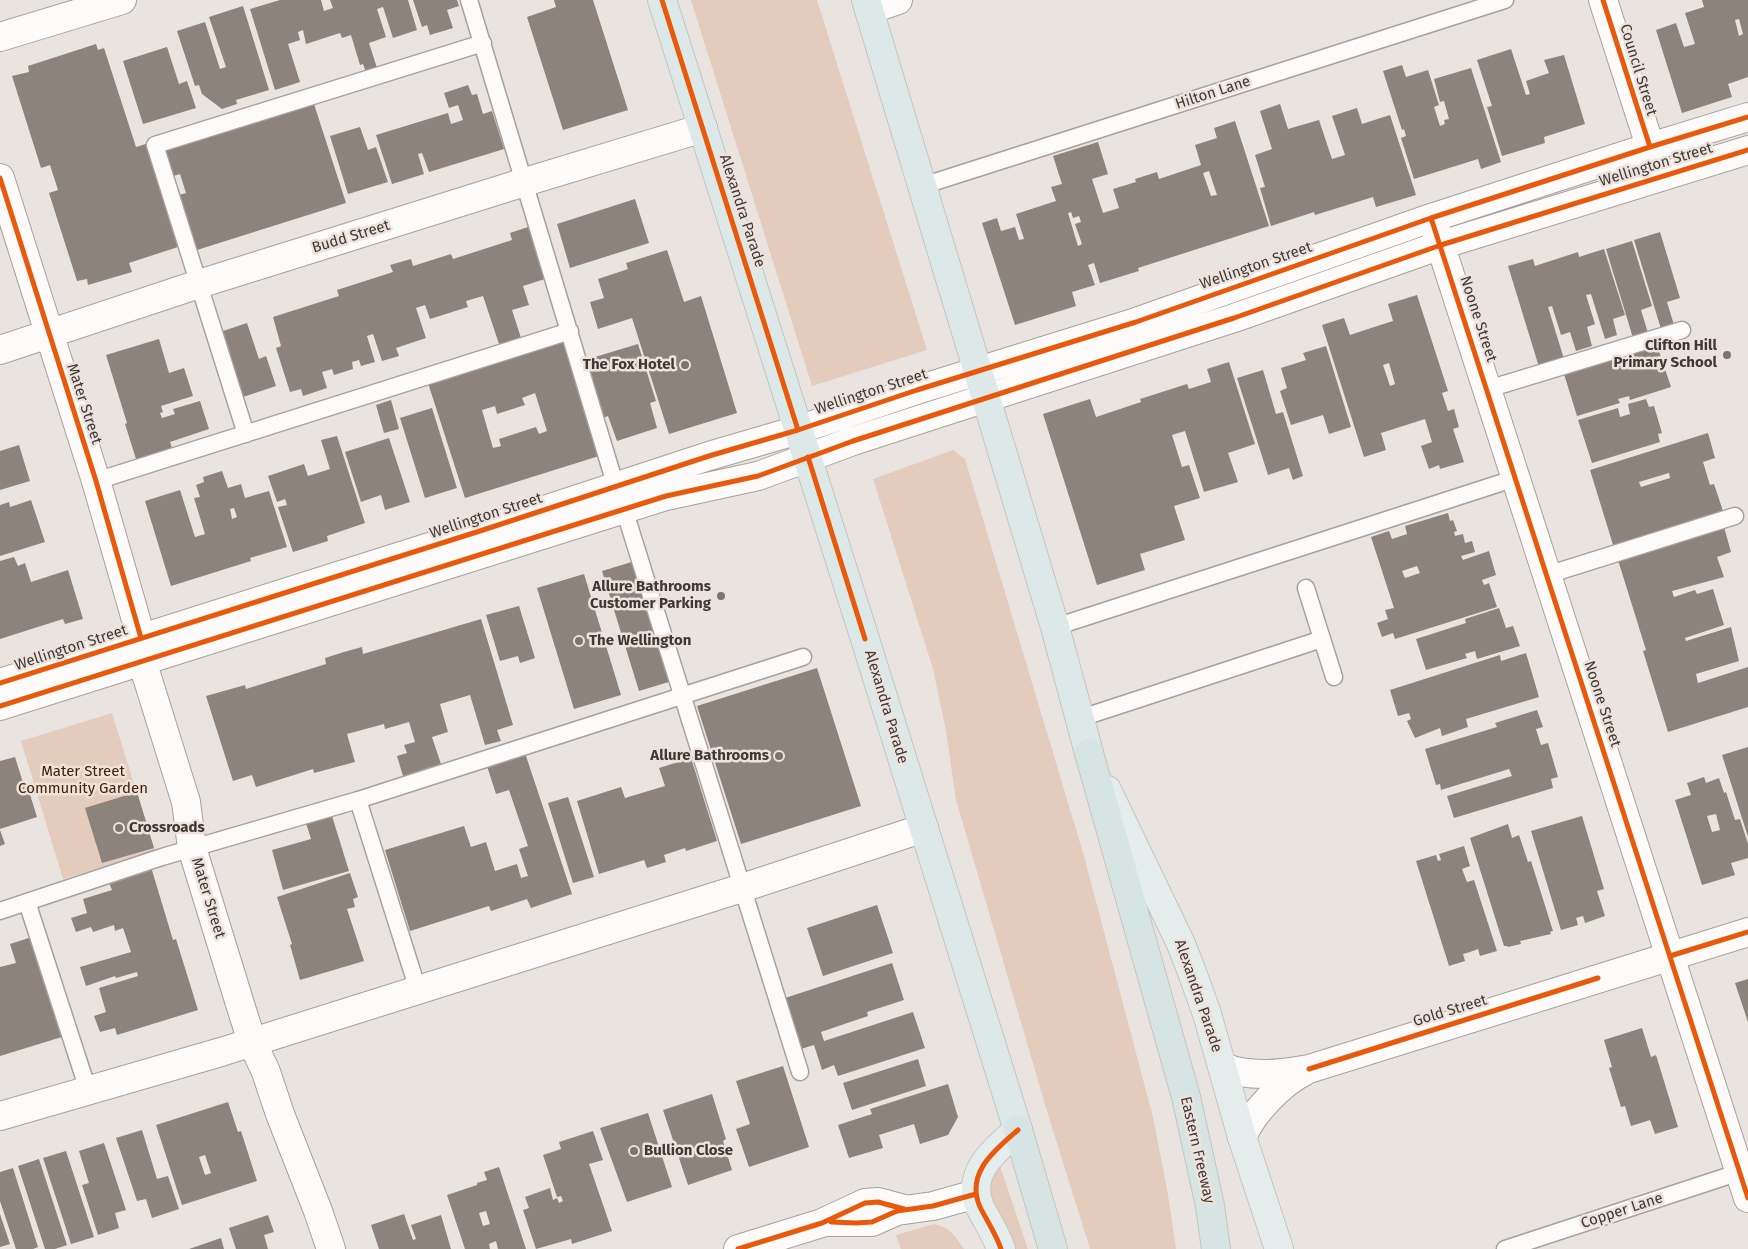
<!DOCTYPE html>
<style>
body{margin:0}
canvas{display:block;background:#eae4e0}
</style>
<canvas width="1748" height="1249"></canvas>
<script>
const c = document.querySelector('canvas').getContext('2d');
c.lineJoin = 'round';
function paint(path, color) { c.fillStyle = color; c.fill(path, 'evenodd'); }
function trace(path, color, width, dash) { c.strokeStyle = color; c.lineWidth = width; c.lineCap = dash ? 'butt' : 'round'; c.setLineDash(dash || []); c.stroke(path); }
function write(font, color, halo, rows, align = 'center') {
  c.font = font + ' "Fira Sans",sans-serif'; c.lineWidth = 5; c.setLineDash([]); c.textBaseline = 'middle'; c.strokeStyle = halo; c.fillStyle = color; for (const [text, x, y, turn = 0] of rows) {
    c.save(); c.translate(x, y); c.rotate((+turn || 0) * Math.PI / 180); c.textAlign = isNaN(turn) ? turn : align; if (halo) c.strokeText(text, 0, 0); c.fillText(text, 0, 0); c.restore();
  }
}
const green = new Path2D(`
 M691,0H817L927,350L812,386Z
 M953,450L965,459L1084,856L1153,1117L1168,1195L1176,1249H1090L1046,1108L956,800L946,731L933,669L873,479Z
 M112,713L155,851L63,879L21,741Z
 M1000,1166L1028,1249H1012C1003,1227 977,1185 1000,1166Z
 M934,1224C949,1226 956,1237 964,1249H901L896,1235Z`);
const building = new Path2D(`
 M280,0H321L324,11L333,8L330,0H408L417,30L393,38L383,7L377,9L386,37L369,43L377,68L366,72L363,64L360,65L351,35L342,38L340,33L306,44L303,30L298,32L300,40L288,44L300,82L275,90L250,9Z
 M413,0H457L459,6L447,10L453,28L430,35L427,25L422,27Z
 M554,0H593L628,110L563,130L527,17L556,7Z
 M1702,0H1748V77L1728,84L1732,97L1682,113L1656,30L1676,23L1684,47L1695,44L1685,13L1704,7ZM1739,19L1743,34L1739,36L1735,20Z
 M243,6L269,90L236,100L237,104L222,109L202,94L199,85L195,86L177,31L205,22L220,69L226,67L209,17Z
 M96,44L98,50L104,48L136,147L149,143L181,246L129,263L132,272L88,285L87,279L77,281L49,193L58,190L50,165L41,168L12,76L29,72L28,66Z
 M167,47L179,84L187,81L196,108L143,124L123,61Z
 M1511,49L1526,95L1530,94L1526,81L1549,73L1544,60L1564,55L1585,124L1544,137L1545,143L1502,156L1487,107L1492,106L1477,60Z
 M1402,65L1406,77L1428,70L1439,105L1434,107L1440,126L1445,124L1444,120L1449,119L1444,101L1440,102L1434,79L1471,68L1501,162L1481,169L1478,159L1414,179L1401,138L1406,136L1404,129L1402,130L1383,71Z
 M468,85L472,95L477,94L483,114L492,111L504,149L429,172L422,153L418,154L424,174L392,184L376,135L448,113L451,124L463,120L458,105L449,108L444,93Z
 M313,101L346,203L197,250L179,195L186,193L180,174L173,176L164,148Z
 M1280,104L1288,129L1319,120L1332,159L1345,155L1332,116L1357,108L1362,124L1390,115L1416,195L1376,207L1373,197L1315,215L1314,212L1271,226L1260,188L1265,187L1255,155L1272,149L1260,111Z
 M1235,121L1269,226L1138,268L1139,271L1100,283L1094,263L1088,265L1095,285L1072,292L1076,306L1015,325L982,223L997,218L1001,231L1015,227L1019,240L1024,239L1016,214L1056,201L1051,187L1062,184L1053,156L1098,142L1108,174L1092,179L1103,213L1119,208L1113,189L1136,182L1135,179L1157,172L1159,179L1201,165L1195,145L1217,138L1214,128ZM1209,171L1217,195L1211,196L1203,173ZM1071,212L1073,218L1079,216L1081,222L1075,224L1082,244L1078,246L1068,213Z
 M360,127L368,150L376,147L388,182L348,194L330,136Z
 M635,199L649,243L570,268L557,224Z
 M528,227L545,279L523,286L529,305L512,310L521,338L499,344L483,296L466,301L468,307L430,319L425,305L416,308L426,338L396,348L399,356L382,361L373,334L367,336L375,362L361,366L359,360L352,362L353,369L334,375L332,369L322,372L327,388L303,396L301,389L290,392L276,348L281,346L273,317L339,296L337,290L393,272L390,265L411,259L413,266L451,254L453,259L512,240L510,233Z
 M1660,232L1680,298L1667,302L1674,325L1661,329L1634,240Z
 M1632,241L1652,306L1641,310L1648,333L1633,338L1606,249Z
 M1604,249L1625,315L1613,319L1617,335L1605,339L1591,294L1586,295L1595,324L1587,327L1592,346L1576,351L1570,332L1561,335L1552,306L1548,307L1564,359L1539,367L1508,266L1533,259L1535,266L1578,252L1579,257Z
 M667,250L684,302L701,296L737,413L669,434L632,318L598,329L590,302L604,298L598,279L628,269L626,263Z
 M1417,295L1448,391L1442,393L1448,411L1454,409L1459,427L1453,429L1464,462L1440,469L1439,465L1429,469L1421,446L1432,442L1425,419L1381,433L1386,450L1364,457L1322,325L1344,318L1350,335L1371,328L1393,321L1388,304ZM1389,363L1395,384L1390,386L1383,365Z
 M247,323L259,359L266,356L276,386L243,397L223,331Z
 M159,339L169,373L184,368L193,396L161,406L163,412L160,413L162,418L175,414L173,409L200,401L209,429L170,442L172,448L136,459L125,424L127,423L106,355Z
 M563,341L599,456L465,498L428,383ZM535,393L547,431L539,434L536,427L499,439L501,446L493,448L482,410L495,406L497,414L525,405L522,398Z
 M638,344L656,401L650,403L657,428L617,441L608,416L603,418L585,360Z
 M1657,345L1671,387L1630,400L1629,396L1618,399L1620,403L1577,416L1564,374Z
 M1326,346L1351,427L1329,434L1323,415L1291,425L1280,391L1287,388L1281,368L1306,360L1303,353Z
 M1229,362L1255,444L1228,453L1238,482L1204,492L1185,431L1172,435L1182,467L1189,465L1200,498L1174,506L1185,540L1140,554L1145,570L1097,585L1043,414L1090,399L1096,417L1141,402L1140,399L1187,384L1189,389L1211,382L1207,369Z
 M1263,370L1276,414L1283,412L1303,476L1293,480L1289,468L1268,475L1237,378Z
 M1646,399L1649,407L1654,406L1662,433L1658,434L1660,442L1592,463L1578,420L1618,408L1620,417L1630,414L1628,404Z
 M391,400L399,429L384,433L376,405Z
 M432,408L457,488L425,498L400,418Z
 M1708,433L1715,458L1703,462L1710,485L1714,484L1724,514L1614,548L1590,470ZM1669,473L1670,478L1641,487L1639,482Z
 M337,436L365,523L327,536L328,541L293,552L278,507L287,505L285,499L277,502L268,476L304,464L308,476L330,469L321,440Z
 M389,438L410,502L385,510L381,495L361,502L345,452Z
 M19,445L30,481L0,490V451Z
 M222,471L228,488L241,484L245,498L269,491L287,547L250,558L251,561L171,586L145,501L180,490L195,537L205,534L194,498L200,497L196,485L204,482L203,477ZM234,508L237,517L232,519L230,509Z
 M31,500L45,542L0,556V505L9,502L10,507Z
 M1448,513L1450,521L1453,520L1457,531L1454,532L1455,536L1463,534L1465,543L1472,541L1475,552L1461,556L1463,560L1489,551L1496,575L1482,580L1484,585L1489,583L1497,607L1395,639L1393,633L1382,637L1377,623L1388,619L1385,610L1394,608L1371,537L1389,531L1392,539L1407,534L1405,526ZM1417,566L1420,573L1405,578L1402,571Z
 M1724,527L1731,552L1717,557L1724,577L1672,591L1674,597L1695,590L1697,594L1713,589L1724,625L1685,638L1686,641L1731,627L1739,661L1696,674L1698,683L1748,667V707L1668,732L1643,651L1646,650L1618,560Z
 M14,557L18,566L25,563L31,582L68,570L83,619L65,624L63,619L0,639V561Z
 M635,561L672,681L639,691L602,571Z
 M584,574L621,695L574,709L537,588Z
 M519,606L535,658L520,663L518,656L500,661L486,615Z
 M1499,608L1506,628L1513,626L1520,646L1477,659L1475,651L1465,654L1467,658L1426,670L1416,639L1466,623L1465,619Z
 M481,619L513,725L497,730L501,741L485,745L470,695L440,704L448,732L432,737L441,764L403,776L397,756L407,753L404,745L415,742L409,722L385,729L384,724L347,734L355,762L314,773L313,769L256,787L252,775L233,781L206,696L245,685L246,689L326,664L325,658L344,652L362,647L363,654Z
 M1526,653L1539,697L1466,719L1468,727L1442,736L1440,728L1415,738L1407,721L1411,719L1409,713L1398,716L1390,690L1500,655L1501,661Z
 M817,668L861,806L741,844L697,706Z
 M1537,710L1543,727L1536,729L1541,745L1548,743L1558,777L1551,779L1553,788L1454,818L1447,796L1512,776L1509,769L1441,790L1440,784L1436,785L1425,749L1497,727L1495,723Z
 M1748,747V837L1722,755Z
 M525,753L572,894L531,908L527,899L491,911L489,906L410,931L385,850L464,826L471,847L486,842L495,871L517,864L521,878L528,876L519,849L528,846L509,790L496,794L487,766Z
 M15,757L25,789L28,788L37,817L0,829V761Z
 M691,758L717,841L686,851L685,848L664,855L666,862L647,868L644,860L599,874L577,801L621,787L625,798L665,786L659,768Z
 M1704,777L1706,783L1719,778L1724,793L1726,792L1735,820L1740,819L1748,844V858L1731,863L1735,875L1702,885L1675,800L1691,795L1687,783ZM1716,814L1720,830L1712,832L1707,816Z
 M137,792L154,848L102,863L85,808Z
 M568,797L594,877L573,883L548,803Z
 M332,816L349,871L283,890L272,850L311,839L306,823Z
 M1582,816L1604,889L1597,891L1605,916L1585,923L1583,916L1576,918L1578,925L1561,930L1531,831Z
 M1508,824L1512,838L1519,835L1528,862L1531,861L1553,931L1550,932L1551,934L1520,941L1521,944L1508,947L1507,946H1504L1470,838Z
 M0,830L5,844L0,846Z
 M1464,846L1470,866L1462,869L1467,882L1474,880L1497,951L1480,956L1478,949L1470,952L1463,954L1465,961L1449,966L1416,861L1436,855L1438,861L1441,860L1439,854Z
 M151,867L173,940L176,939L198,1010L117,1035L115,1028L100,1032L94,1016L106,1012L99,988L138,976L137,972L116,978L115,976L86,986L80,967L131,952L123,928L115,931L114,925L93,932L91,927L76,932L71,918L87,913L83,899L112,890L108,880Z
 M350,873L358,897L353,899L355,907L347,909L364,961L300,980L290,945L292,944L277,897Z
 M877,905L893,953L823,976L807,928Z
 M35,936L65,1036L0,1056V967L16,963L10,944Z
 M892,963L904,1000L867,1012L868,1016L821,1032L824,1041L913,1012L925,1048L838,1076L834,1065L822,1070L814,1045L801,1049L785,998Z
 M1748,979V1022L1735,983Z
 M1642,1028L1651,1057L1656,1055L1678,1127L1655,1134L1650,1120L1631,1126L1625,1106L1621,1107L1609,1068L1612,1067L1604,1040Z
 M918,1059L926,1086L852,1110L843,1083Z
 M783,1066L809,1147L749,1167L736,1129L750,1124L736,1081Z
 M948,1084L958,1117L948,1135L920,1144L914,1124L879,1135L883,1148L849,1158L838,1125L872,1114L870,1109Z
 M712,1094L726,1139L723,1141L732,1170L688,1185L663,1110Z
 M228,1102L238,1132L241,1131L257,1181L182,1205L156,1125ZM205,1155L211,1173L205,1175L199,1157Z
 M648,1113L672,1187L627,1202L600,1128Z
 M142,1130L157,1179L168,1176L179,1209L152,1218L146,1199L137,1201L116,1138Z
 M593,1131L603,1160L589,1164L612,1231L572,1244L571,1239L536,1249L523,1210L529,1208L525,1197L550,1188L553,1200L557,1198L559,1203L563,1201L561,1196L557,1197L543,1155L561,1149L559,1142Z
 M104,1143L126,1210L115,1213L119,1228L98,1235L82,1185L89,1183L79,1151Z
 M66,1151L94,1237L71,1244L43,1158Z
 M39,1159L67,1245L55,1249H45L18,1166Z
 M499,1167L526,1249H498L496,1241L489,1244L490,1249H465L447,1195L477,1185V1183L487,1180L484,1172ZM486,1211L490,1224L483,1226L479,1213Z
 M13,1168L38,1247L33,1249H16L0,1201V1172Z
 M0,1214L10,1244L0,1247Z
 M404,1214L413,1240L416,1239L411,1225L441,1215L451,1249H379L371,1225Z
 M268,1215L274,1232L264,1235L268,1249H236L229,1228Z
 M221,1238L224,1249H189Z`);
const service = new Path2D(`
 M469,0L616,487L624,509L800,1072
 M922,186L1505,0
 M1488,389L1682,330
 M246,434L155,145L483,43
 M96,481L570,331
 M1547,575L1735,516
 M1306,588L1334,677
 M1055,627L1516,478
 M1081,718L1322,639
 M358,800L418,990
 M27,902L88,1090
 M0,911L162,857L358,800L803,657
 M1505,1249L1740,1172`);
const minor = new Path2D(`
 M1603,0L1660,177
 M869,10L898,0
 M0,37L122,0
 M0,178L96,481L133,609L141,638L142,661L186,802L192,848L240,1004L252,1042L266,1072L280,1114L318,1211L331,1249
 M1433,222L1748,1198
 M0,350L199,284L525,182L703,128
 M1223,1067C1250,1078 1281,1074 1309,1069L1748,932
 M0,1116L221,1052L742,888L924,828
 M1242,1137C1253,1112 1281,1083 1305,1071
 M830,1222H872L897,1211L933,1206L976,1194
 M738,1249L822,1223L865,1203L878,1202L904,1209`);
const tertiary = new Path2D(`
 M0,683L483,530L709,456L798,430L917,390L1136,322L1431,218L1650,147L1748,117
 M0,706L666,496L758,476L853,441L1234,318L1441,245L1748,150`);
const primary = new Path2D(`
 M1107,790L1181,944L1192,972L1207,1014L1242,1137L1279,1249
 M1001,1249C996,1234 987,1221 980,1207C965,1173 995,1150 1018,1130`);
const trunk = new Path2D(`
 M662,0L865,639L1018,1130
 M866,0L1055,627L1089,753`);
const motorway = new Path2D(`
 M1089,753L1186,1097L1210,1206L1216,1249
 M1018,1130L1053,1249`);
const cycleway = new Path2D(`
 M662,0L798,430
 M1603,0L1650,147
 M0,178L96,481L141,638
 M1431,218L1748,1198
 M808,457L865,639
 M0,683L483,530L709,456L798,430L917,390L1136,322L1431,218L1650,147L1748,117
 M0,706L666,496L758,476L853,441L1234,318L1441,245L1748,150
 M1670,956L1748,932
 M1309,1069L1598,978
 M831,1222L856,1223L872,1222L897,1211L933,1206L976,1194
 M738,1249L822,1223L865,1203L878,1202L904,1209
 M1001,1249C996,1234 987,1221 980,1207C965,1173 995,1150 1018,1130`);
const markers = [
 [1727,355,5,"#7a7572"],
 [685,365,5,"#7a7572"],
 [721,596,5,"#7a7572"],
 [579,641,5,"#7a7572"],
 [779,756,5,"#7a7572"],
 [119,828,5,"#7a7572"],
 [634,1151,5,"#7a7572"]
];
const streetNames = [
 ["Council Street",1638,70,73],
 ["Hilton Lane",1213,93,-18],
 ["Wellington Street",1656,165,-17],
 ["Alexandra Parade",742,211,72],
 ["Budd Street",351,237,-17],
 ["Wellington Street",1256,266,-19],
 ["Noone Street",1478,319,72],
 ["Wellington Street",871,392,-18],
 ["Mater Street",84,404,72],
 ["Wellington Street",486,516,-18],
 ["Wellington Street",71,648,-18],
 ["Noone Street",1602,704,72],
 ["Alexandra Parade",886,707,73],
 ["Mater Street",208,898,73],
 ["Alexandra Parade",1198,996,71],
 ["Gold Street",1450,1011,-17],
 ["Eastern Freeway",1197,1150,77],
 ["Copper Lane",1622,1211,-18]
];
const poiNames = [
 ["Clifton Hill",1717,346],
 ["Primary School",1717,363],
 ["The Fox Hotel",675,365],
 ["Allure Bathrooms",711,587],
 ["Customer Parking",711,604],
 ["The Wellington",589,641,"left"],
 ["Allure Bathrooms",769,756],
 ["Crossroads",129,828,"left"],
 ["Bullion Close",644,1151,"left"]
];
const parkNames = [
 ["Mater Street",83,772],
 ["Community Garden",83,789]
];
paint(green, '#e4ccbd');
paint(building, '#8b837c');
trace(service, '#a6a19e', 19);
trace(minor, '#a6a19e', 30);
trace(tertiary, '#a6a19e', 30);
trace(primary, '#c6c3c0', 30);
trace(trunk, '#c6c3c0', 30);
trace(motorway, '#c6c3c0', 30);
trace(service, '#fcfbfa', 16);
trace(minor, '#fcfbfa', 28);
trace(tertiary, '#fcfbfa', 28);
trace(primary, '#e4edec', 28);
trace(trunk, '#dde8e8', 28);
trace(motorway, '#d6e4e3', 28);
trace(cycleway, '#e8590c', 5);
for (const [x, y, r, color] of markers) { const dot = new Path2D(); dot.arc(x, y, r, 0, 2 * Math.PI); c.fillStyle = color; c.fill(dot); trace(dot, '#eee3dc', 2); }
write('15px', '#3d3936', '#eee3dc', streetNames);
write('bold 15px', '#3d3936', '#eee3dc', poiNames, 'right');
write('15px', '#462002', '#eee3dc', parkNames);
</script>
